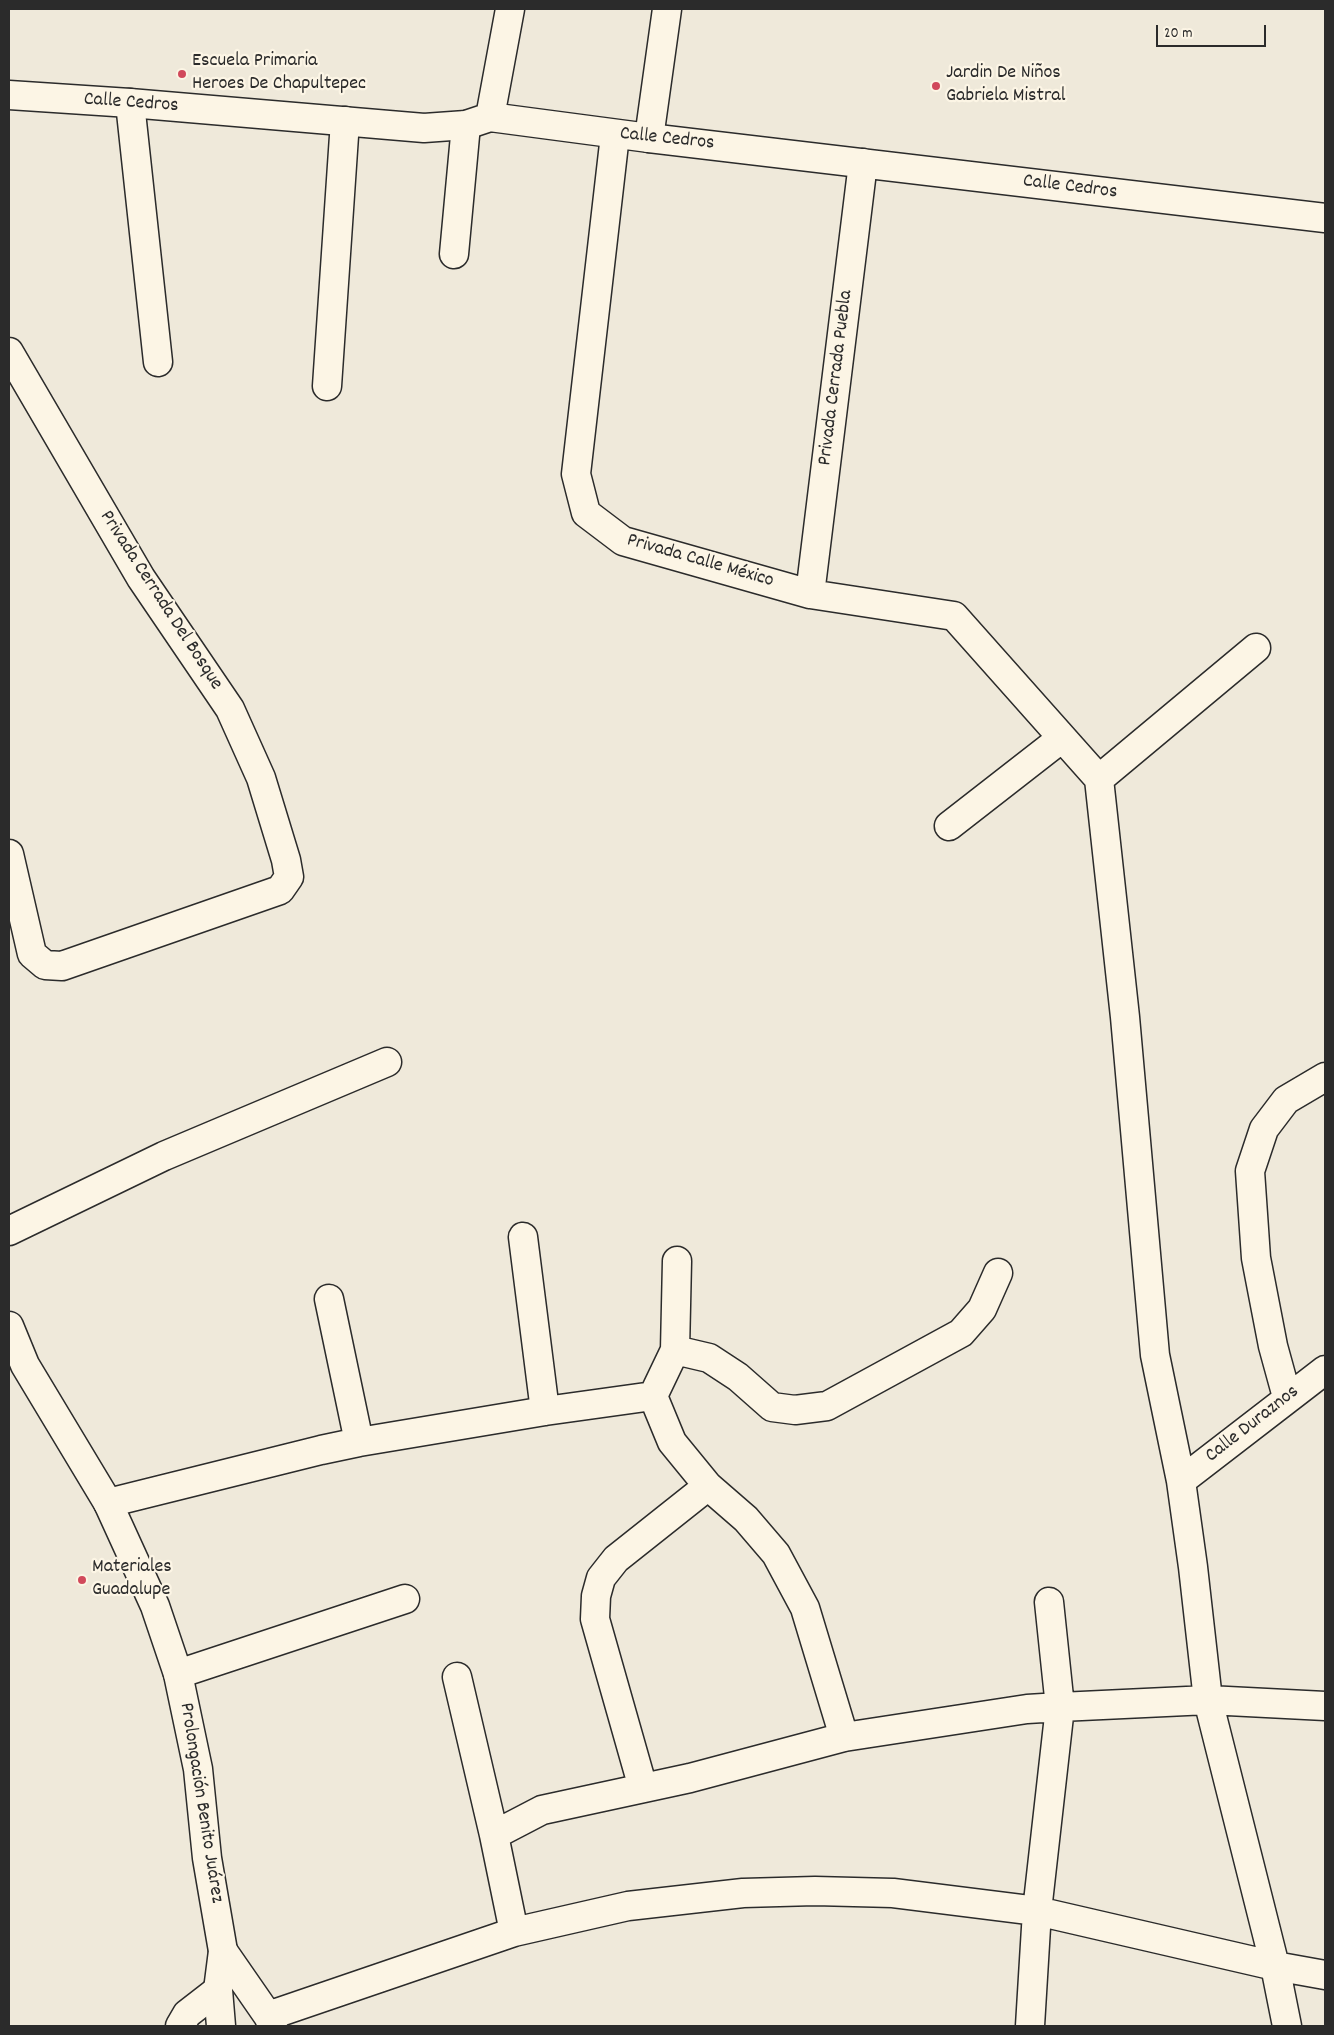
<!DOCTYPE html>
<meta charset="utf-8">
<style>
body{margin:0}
#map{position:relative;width:1334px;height:2035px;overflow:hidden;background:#efe9da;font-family:Dekko,sans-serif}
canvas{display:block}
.frame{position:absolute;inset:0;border:10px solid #2b2b2b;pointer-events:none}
.scale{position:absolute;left:1156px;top:25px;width:110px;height:22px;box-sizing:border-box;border:2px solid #2b2b2b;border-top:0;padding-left:6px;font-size:15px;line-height:18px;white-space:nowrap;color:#2b2b2b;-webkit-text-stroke:4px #fcf5e5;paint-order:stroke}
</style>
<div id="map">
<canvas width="1334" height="2035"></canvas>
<div class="frame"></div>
<div class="scale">20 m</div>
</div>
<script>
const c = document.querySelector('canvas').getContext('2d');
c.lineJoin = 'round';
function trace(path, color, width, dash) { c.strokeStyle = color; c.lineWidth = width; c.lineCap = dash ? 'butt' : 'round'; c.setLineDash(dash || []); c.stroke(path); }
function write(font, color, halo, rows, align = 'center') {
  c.font = font + ' Dekko,sans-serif'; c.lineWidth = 4.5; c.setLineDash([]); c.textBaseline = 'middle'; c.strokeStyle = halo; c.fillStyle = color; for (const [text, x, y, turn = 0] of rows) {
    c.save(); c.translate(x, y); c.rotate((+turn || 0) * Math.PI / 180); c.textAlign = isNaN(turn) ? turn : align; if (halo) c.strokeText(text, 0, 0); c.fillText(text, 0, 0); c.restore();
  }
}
const minor = new Path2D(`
 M130,103L158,362
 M615,135L576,474L586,513L623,541L810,594L954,616L1099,779
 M649,138L1325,218
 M454,254L466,125
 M9,352L141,578L230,709L261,778L286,860L289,877L280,890L62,966L45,965L32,954L9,854
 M327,386L345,121
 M810,594L863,163
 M1099,779L1125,1017L1155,1355L1181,1481L1193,1567L1208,1700L1275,1966L1287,2026
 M1099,779L1256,648
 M949,826L1062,738
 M9,1231L164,1156L387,1062
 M523,1237L545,1411
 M677,1261L675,1350L653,1396L672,1442L708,1486L746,1519L776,1554L805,1608L844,1737
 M329,1299L359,1442
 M675,1350L709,1358L738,1377L772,1407L795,1410L827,1406L961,1333L982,1309L998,1273
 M1287,1397L1273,1346L1256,1258L1250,1171L1264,1129L1286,1100L1325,1077
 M1181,1481L1325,1370
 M108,1503L321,1450L359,1442L545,1411L653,1396
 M178,1674L405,1599
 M457,1677L494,1835
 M643,1788L595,1619L596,1596L601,1578L616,1559L708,1486
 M514,1932L494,1835L542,1810L690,1778L844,1737L1027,1709L1060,1707L1208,1700L1325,1706
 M223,1951L268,2016L273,2026
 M268,2016L514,1932L628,1906L743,1893L815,1891L893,1893L1037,1911L1275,1966L1325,1975
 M180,2026L187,2014L218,1990
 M1030,2026L1037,1911L1060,1707L1049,1602`);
const tertiary = new Path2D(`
 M9,95L130,103L424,128L466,125L490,117L649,138L667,9
 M490,117L510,9
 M9,1326L25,1365L108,1503L155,1606L178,1674L198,1769L207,1858L223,1951L218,1990L221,2026`);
const markers = [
 [182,74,5,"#d1495b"],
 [936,86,5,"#d1495b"],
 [82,1580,5,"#d1495b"]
];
const poiNames = [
 ["Escuela Primaria",192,62],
 ["Heroes De Chapultepec",192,85],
 ["Jardin De Niños",946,74],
 ["Gabriela Mistral",946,97],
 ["Materiales",92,1568],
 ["Guadalupe",92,1591]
];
const streetNames = [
 ["Calle Cedros",131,104,4],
 ["Calle Cedros",667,140,6],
 ["Calle Cedros",1070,188,7],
 ["Privada Cerrada Puebla",837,378,-83],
 ["Privada Calle México",700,562,16],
 ["Privada Cerrada Del Bosque",160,601,57],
 ["Calle Duraznos",1253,1425,-38],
 ["Prolongación Benito Juárez",200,1803,81]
];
trace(minor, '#2b2b2b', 31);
trace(tertiary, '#2b2b2b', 31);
trace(minor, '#fcf5e5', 28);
trace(tertiary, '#fcf5e5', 28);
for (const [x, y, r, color] of markers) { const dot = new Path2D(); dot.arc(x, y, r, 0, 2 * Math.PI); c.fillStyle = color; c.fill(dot); trace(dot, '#fcf5e5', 2); }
write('20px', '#2b2b2b', '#fcf5e5', poiNames, 'left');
write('20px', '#2b2b2b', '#fcf5e5', streetNames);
</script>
